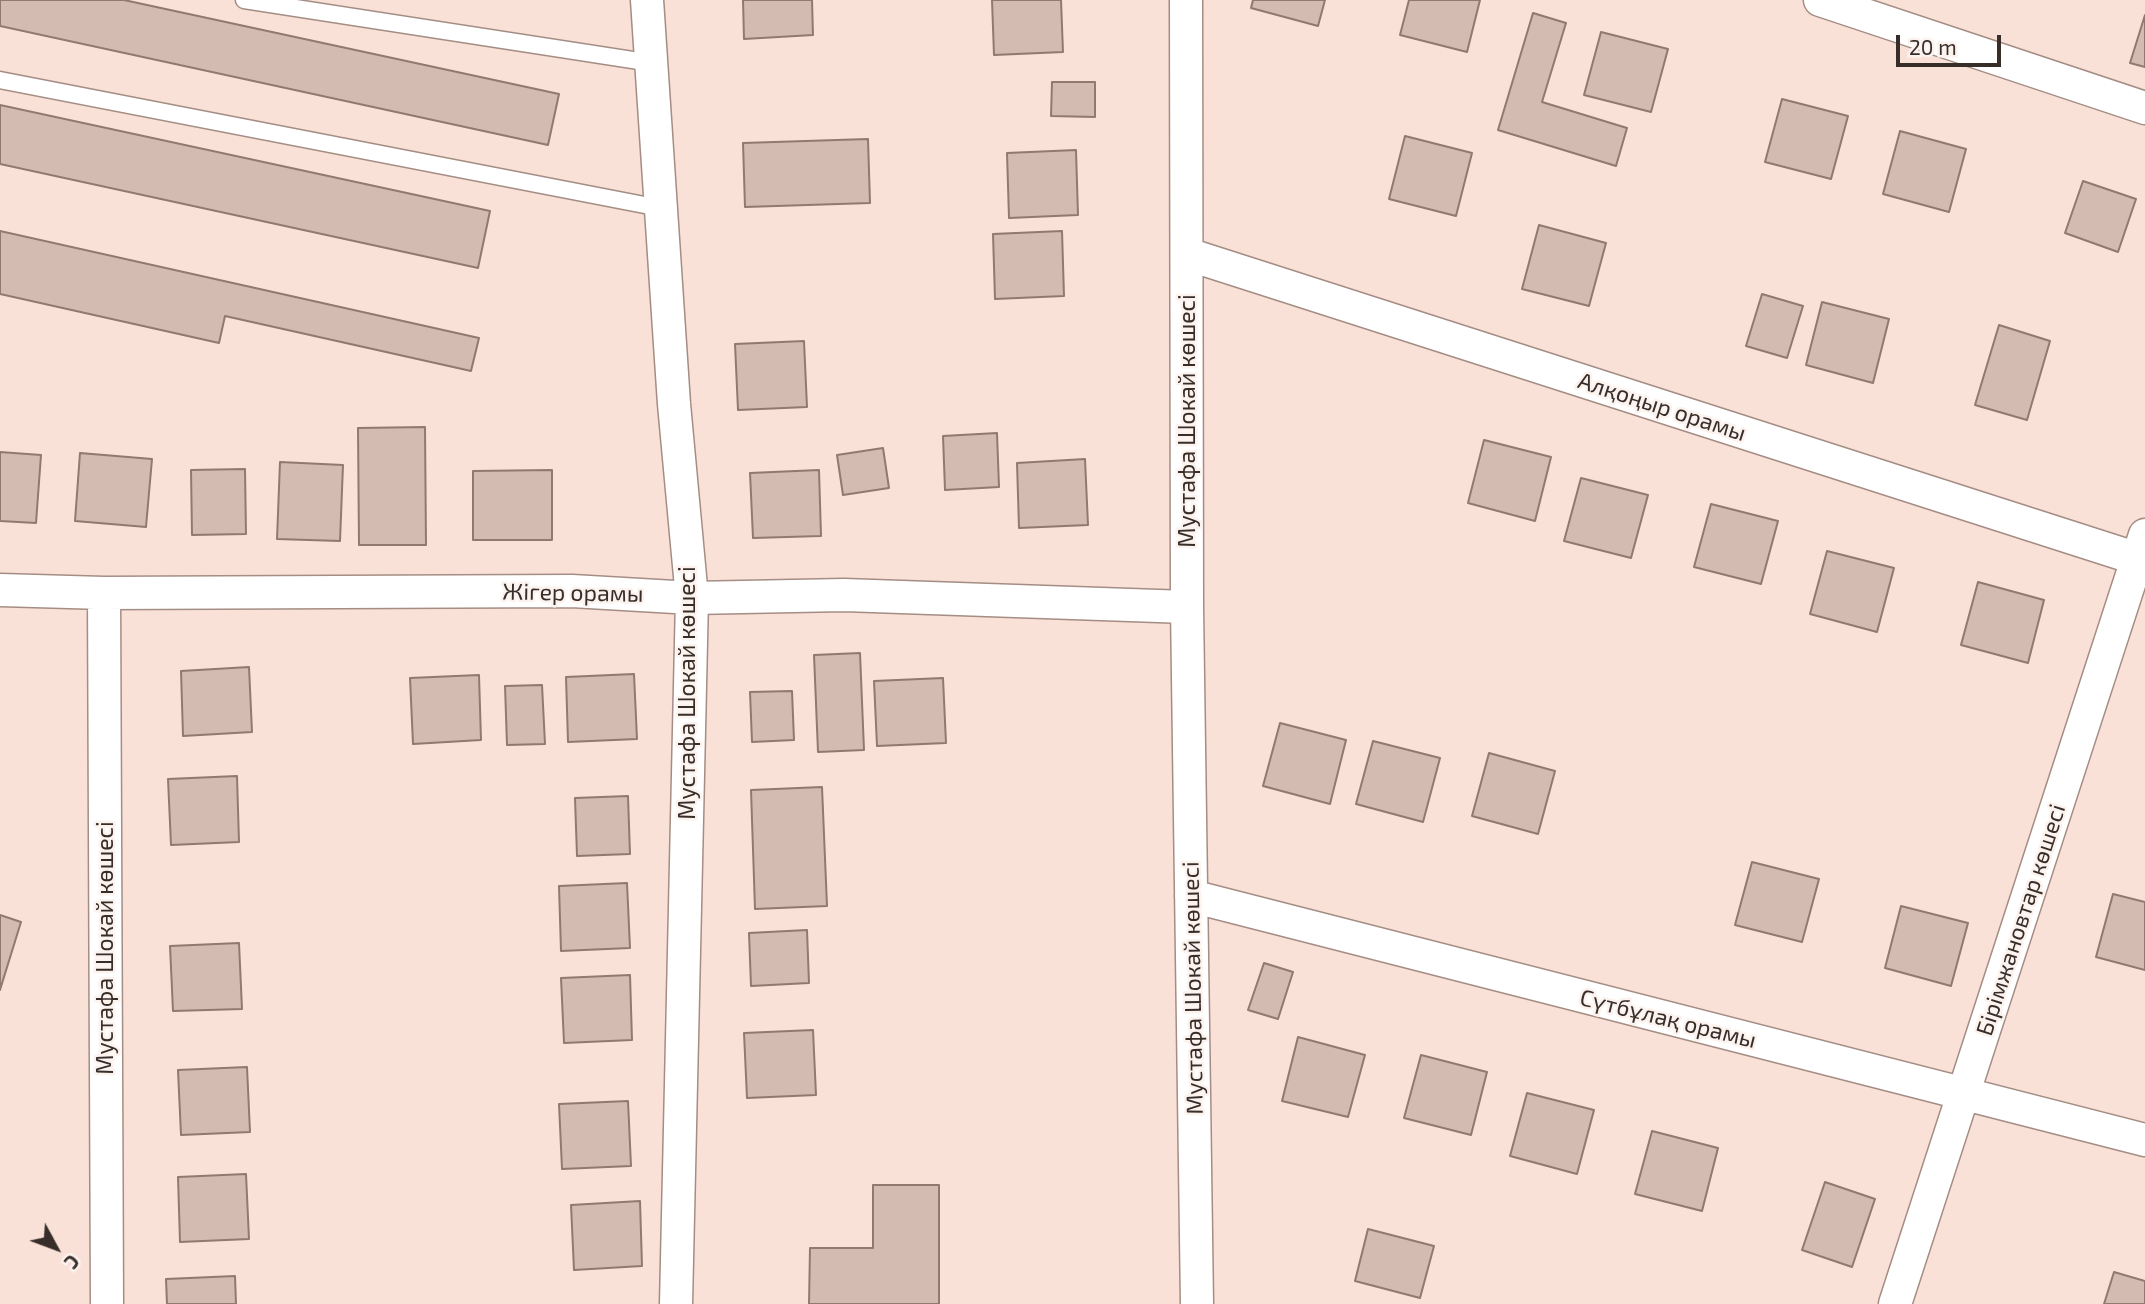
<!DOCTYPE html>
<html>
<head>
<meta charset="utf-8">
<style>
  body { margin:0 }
  #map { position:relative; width:2145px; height:1304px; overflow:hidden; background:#fae1d7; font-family:"Exo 2",sans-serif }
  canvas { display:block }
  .north { position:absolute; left:21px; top:1213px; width:70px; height:70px; -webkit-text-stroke:5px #fcf2ee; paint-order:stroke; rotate:131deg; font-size:19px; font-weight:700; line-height:28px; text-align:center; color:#372e2a }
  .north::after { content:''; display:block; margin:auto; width:24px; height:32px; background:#372e2a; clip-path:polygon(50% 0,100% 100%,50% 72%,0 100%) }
  .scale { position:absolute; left:1896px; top:35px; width:105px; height:32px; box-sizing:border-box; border:4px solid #372e2a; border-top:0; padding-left:9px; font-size:21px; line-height:24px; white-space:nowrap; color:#372e2a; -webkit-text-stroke:5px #fcf2ee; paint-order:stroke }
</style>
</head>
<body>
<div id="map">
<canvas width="2145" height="1304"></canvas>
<div class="north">С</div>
<div class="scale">20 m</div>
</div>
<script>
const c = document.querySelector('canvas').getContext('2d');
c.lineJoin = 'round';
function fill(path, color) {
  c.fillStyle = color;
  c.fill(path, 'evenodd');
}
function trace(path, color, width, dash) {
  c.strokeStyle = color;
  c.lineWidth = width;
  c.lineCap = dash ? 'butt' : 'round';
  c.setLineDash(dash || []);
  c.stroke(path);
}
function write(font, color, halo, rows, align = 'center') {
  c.font = font + ' "Exo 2",sans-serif';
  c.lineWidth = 5;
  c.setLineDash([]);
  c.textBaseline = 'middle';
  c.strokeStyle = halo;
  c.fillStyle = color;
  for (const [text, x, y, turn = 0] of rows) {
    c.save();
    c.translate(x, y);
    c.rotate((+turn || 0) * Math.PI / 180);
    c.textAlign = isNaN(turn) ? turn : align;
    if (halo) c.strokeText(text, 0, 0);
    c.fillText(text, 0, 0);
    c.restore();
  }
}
const building = new Path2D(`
  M0,0h124l435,94 -11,51 -548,-119z
  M743,0h69l1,35 -69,4z
  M992,0h69l2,52 -69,3z
  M1253,0h72l-7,26 -67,-18z
  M1409,0h71l-13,52 -67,-17z
  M1533,13l33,10 -24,79 85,26 -11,38 -118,-36z
  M2145,15v52l-15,-4z
  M1601,32l67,17 -17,63 -67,-17z
  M1052,82h43v35l-44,-1z
  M1782,99l66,17 -17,63 -66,-17z
  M0,105l490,106 -12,57 -478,-104z
  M1900,131l66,18 -17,63 -66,-18z
  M1405,136l67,17 -16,63 -67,-17z
  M868,139l2,64 -125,4 -2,-64z
  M1076,150l2,65 -69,3 -2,-65z
  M2083,181l53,18 -18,53 -53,-19z
  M1539,225l67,18 -17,63 -67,-17z
  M0,231l479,107 -8,33 -246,-55 -6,27 -219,-49z
  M1062,231l2,65 -69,3 -2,-65z
  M1762,294l41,12 -16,52 -41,-12z
  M1822,302l67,17 -16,64 -67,-18z
  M1999,325l51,16 -23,79 -52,-15z
  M804,341l3,66 -69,3 -3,-66z
  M425,427l1,118h-67l-1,-117z
  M997,433l2,54 -54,3 -2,-54z
  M1484,440l67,17 -16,64 -67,-18z
  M883,448l6,40 -46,7 -6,-40z
  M0,452l41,3 -5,68 -36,-2z
  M80,453l72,6 -6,68 -71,-6z
  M1085,459l3,66 -69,3 -2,-65z
  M280,462l63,3 -3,76 -63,-2z
  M245,469l1,65 -54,1 -1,-65z
  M552,470v70h-79v-69z
  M819,470l2,66 -68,2 -3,-65z
  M1581,478l67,17 -17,63 -67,-17z
  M1711,504l67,17 -17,63 -67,-17z
  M1827,551l67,17 -17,64 -67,-18z
  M1978,582l66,18 -16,63 -67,-18z
  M860,653l4,97 -46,2 -4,-97z
  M249,667l3,65 -69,4 -2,-65z
  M634,674l3,65 -69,3 -2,-65z
  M479,675l2,65 -68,4 -3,-66z
  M943,678l3,65 -69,3 -3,-65z
  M542,685l3,59 -38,1 -2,-59z
  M792,691l2,49 -42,2 -2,-50z
  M1280,723l66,17 -16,64 -67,-18z
  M1373,741l67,17 -17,64 -67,-18z
  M1489,753l66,18 -17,63 -66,-18z
  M237,776l2,66 -68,3 -3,-66z
  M822,787l5,119 -72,3 -4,-119z
  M628,796l2,58 -53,2 -2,-58z
  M1752,862l67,17 -17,63 -67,-17z
  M627,883l3,65 -69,3 -2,-65z
  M2113,894l32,8v68l-49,-13z
  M1901,906l67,17 -17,63 -66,-18z
  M0,915l21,7 -21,68z
  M807,930l2,53 -58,3 -2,-53z
  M239,943l3,66 -69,2 -3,-65z
  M1264,963l29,9 -15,47 -30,-9z
  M630,975l2,65 -68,3 -3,-65z
  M813,1030l3,65 -69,3 -3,-65z
  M1298,1037l67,18 -17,62 -66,-16z
  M1421,1055l66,17 -16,63 -67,-17z
  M247,1067l3,65 -69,3 -3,-65z
  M1527,1093l67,17 -17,64 -67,-18z
  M628,1101l3,65 -69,3 -3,-65z
  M1652,1131l66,17 -16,63 -67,-17z
  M246,1174l3,65 -69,3 -2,-65z
  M1825,1182l50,17 -23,68 -50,-17z
  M873,1185h66v119h-130l1,-56h63z
  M640,1201l2,65 -68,4 -3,-65z
  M1368,1229l66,17 -14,52 -65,-17z
  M2114,1272l31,9v23h-41z
  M235,1276l1,28h-69l-1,-25z`);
fill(building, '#d3bbb1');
trace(building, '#907970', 2);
const lane = new Path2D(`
  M244,0l408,63
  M0,80l660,128`);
const street = new Path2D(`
  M647,0l27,404 18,194 -16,706
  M1186,0l1,607 10,697
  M1820,0l325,108
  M1187,254l951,305
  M0,590l104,3 468,-2 120,7 152,-3 343,12
  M104,593l3,711
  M1191,896l954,244
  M1895,1304l250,-769`);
trace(lane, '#a48d84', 19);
trace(street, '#a48d84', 35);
trace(lane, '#fff', 16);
trace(street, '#fff', 32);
write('23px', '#372e2a', '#fcf2ee', [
  ["Алқоңыр орамы",1662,407,18],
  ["Мустафа Шокай көшесі",1187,421,-90],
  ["Жігер орамы",573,593,1],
  ["Мустафа Шокай көшесі",687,693,-90],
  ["Бірімжановтар көшесі",2021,920,-72],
  ["Мустафа Шокай көшесі",105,948,-90],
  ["Мустафа Шокай көшесі",1193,988,-91],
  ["Cүтбұлақ орамы",1668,1019,14]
]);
</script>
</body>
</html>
